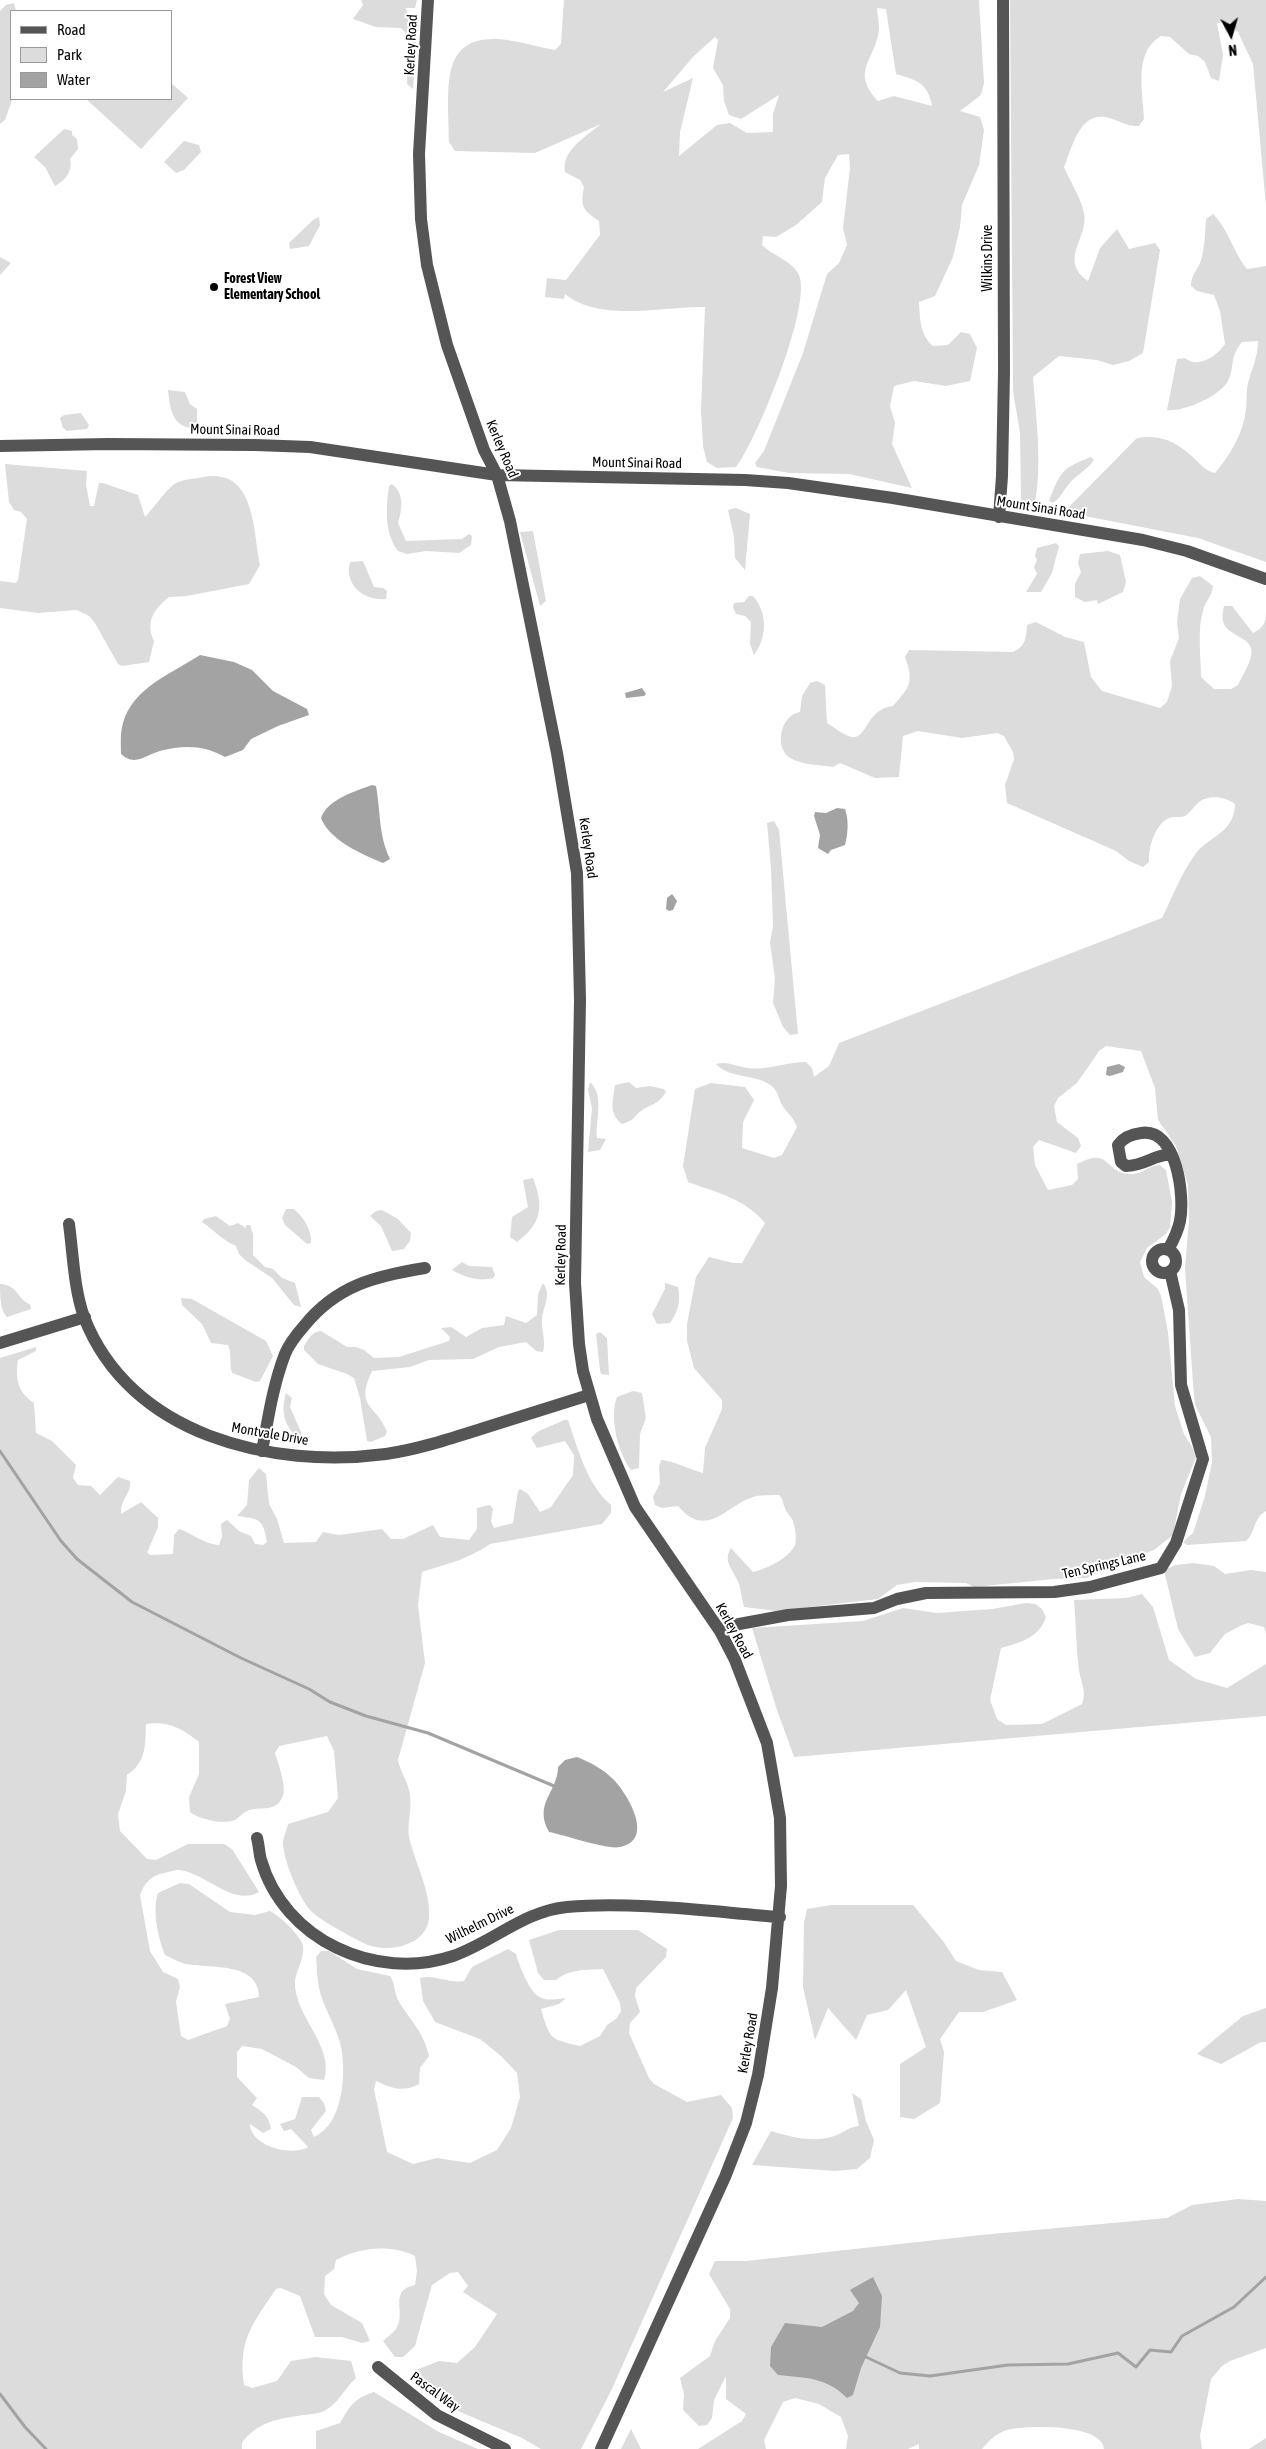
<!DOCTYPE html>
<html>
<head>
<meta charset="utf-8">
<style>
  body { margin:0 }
  #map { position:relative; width:1266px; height:2449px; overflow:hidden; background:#fff; font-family:"Asap Condensed",sans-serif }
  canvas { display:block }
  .legend { position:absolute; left:10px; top:10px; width:162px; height:90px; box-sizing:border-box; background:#fff; border:1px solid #999; margin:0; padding:6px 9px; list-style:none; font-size:15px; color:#000 }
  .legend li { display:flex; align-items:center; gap:10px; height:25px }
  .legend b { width:25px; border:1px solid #999 }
  .north { position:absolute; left:1206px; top:10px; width:50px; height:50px; -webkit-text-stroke:4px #fff; paint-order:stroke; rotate:174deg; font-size:14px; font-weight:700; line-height:20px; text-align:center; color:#000 }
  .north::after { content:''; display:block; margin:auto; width:18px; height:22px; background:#000; clip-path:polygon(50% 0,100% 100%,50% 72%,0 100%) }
</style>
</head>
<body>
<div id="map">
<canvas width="1266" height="2449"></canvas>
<ul class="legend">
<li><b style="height:6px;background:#555"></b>Road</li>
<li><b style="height:14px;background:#dcdcdc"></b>Park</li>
<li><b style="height:14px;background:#a3a3a3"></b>Water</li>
</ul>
<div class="north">N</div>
</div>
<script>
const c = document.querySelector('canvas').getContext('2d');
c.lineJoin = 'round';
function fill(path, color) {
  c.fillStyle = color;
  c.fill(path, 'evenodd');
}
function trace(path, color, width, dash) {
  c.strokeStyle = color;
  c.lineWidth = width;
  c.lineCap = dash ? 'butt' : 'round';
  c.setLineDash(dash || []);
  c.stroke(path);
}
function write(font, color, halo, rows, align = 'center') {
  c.font = font + ' "Asap Condensed",sans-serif';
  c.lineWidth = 4;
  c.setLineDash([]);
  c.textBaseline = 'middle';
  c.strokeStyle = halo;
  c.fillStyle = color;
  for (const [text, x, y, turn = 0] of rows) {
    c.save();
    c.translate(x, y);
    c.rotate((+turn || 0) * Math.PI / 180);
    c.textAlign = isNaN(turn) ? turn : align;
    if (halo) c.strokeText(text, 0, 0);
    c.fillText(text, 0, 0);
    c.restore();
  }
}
fill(new Path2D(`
  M361,0h56l-2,8h-9c1,9 7,13 9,22 3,19 -1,40 -2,59l-6,-5 1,-49 -7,-7 -25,-1 -23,-8 10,-14z
  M564,0h415l5,83 -3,12 -21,16 20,6 4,13 -5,35 -17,40 -2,22 -7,30 -18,39 -16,6c1,17 1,33 14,44l15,-1 13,-13 9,2 7,14 -7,33 -24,5 -32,-5 -20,5 -4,20 5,17 -3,21 20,44 -63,-14 -60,-1 -32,-6 -2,-4 9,-12 39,-98 24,-79 12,-11 8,-18 -4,-17 7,-60 -1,-14 -11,1 -13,23 -3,24 -26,23 -20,12 -13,-1 -1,9c10,10 28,15 36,28 17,26 -42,169 -62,194l-19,1 -10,-6 -4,-16 -2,-36 4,-103c-41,-1 -105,16 -140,-13l-1,5 -19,-2 2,-19 19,2 34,-45 -1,-14c-16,-11 -19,-14 -15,-34l-4,-7 -15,-8c-4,-22 22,-36 36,-48l-66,29 -80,-2 -6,-9c0,-53 -13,-115 64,-101 14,2 28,7 42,9l6,-6zM877,8l9,1 10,65c21,6 32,9 36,32l-38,-10 -16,5c-29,-31 -1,-42 1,-73 0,-7 -2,-14 -2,-20zM715,37l3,3 -5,28 10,17 1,16 5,14 12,4 38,-24 -6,19v18l-26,1 -17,-10 -13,2 -38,31 1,-24 13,-54 -30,14 30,-35z
  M1010,0h256v206l-13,-142 -15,-32 -12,-10 -9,1 6,32 -4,26 -8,-3 -6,-16 -7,-6 -9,-2 -19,-17 -9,-1c-28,16 -18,56 -17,83l-5,7c-13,1 -22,-7 -34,-9 -26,-4 -33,31 -41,50 6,14 17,31 20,46 5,25 -26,47 4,68l12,-33 17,-19 12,20 26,-6 5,7 -17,103 -14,8 -16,4 -16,-5 -38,-4 -26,21c3,43 10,88 1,131l-7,-2 -6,-6 -1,-67 -7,-42z
  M14,3l2,8h-5l1,89 -7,20 -5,4v-113l6,-6z
  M171,83l17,15 -47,51 -55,-50h85z
  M64,129l8,2v4l5,4 1,10 -8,10c3,12 -4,21 -15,27l-10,-19 -11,-10z
  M184,141l15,4 2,7 -17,18 -8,3 -12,-11z
  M1213,214c16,16 20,38 34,55l19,-3v296l-68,-24 -134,-26 73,-74c25,-4 40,4 59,22 6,6 10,11 19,13 15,-18 28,-39 31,-63 1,-9 0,-19 2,-27 4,-15 10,-26 10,-42l-16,1c-13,15 -7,25 -14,39 -8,15 -44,31 -61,29l10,-51 8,-1c13,11 32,-2 40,-14l-5,-33 -6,-16 -17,-4 -6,-5c0,-12 7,-16 10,-26 4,-14 4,-27 5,-41z
  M319,217l1,8 -11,21 -19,3 -1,-6 24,-23z
  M0,257l11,6 -11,12z
  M168,390l17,2 5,12 7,5v13l-7,6c-19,-4 -20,-21 -22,-38z
  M81,413l8,12 -2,4 -20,2 -4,-3 -3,-10 4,-3z
  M1091,457l3,3c-7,10 -18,15 -26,25 -5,6 -8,14 -15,18l-4,-2c11,-29 13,-33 42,-44z
  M5,464l82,7 -1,14 4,21h4l5,-23h4l35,12 7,22c9,-9 22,-29 31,-34 7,-4 19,-4 27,-6 52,-10 50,52 57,88l-11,19 -62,12 -18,1c-15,12 -24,25 -15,44l-5,21 -27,4 -4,-2 -23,-41 -6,-7 -12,-6 -39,3 -38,-5v-27l16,2 2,-3 9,-61 -6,-7 -7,-2 -5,-8z
  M392,484c13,10 10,26 6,39l8,18 56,-2 7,-5 3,2 -1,9 -12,8 -33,-2 -19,3 -9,-3c-14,-19 -12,-43 -9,-65z
  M736,508l14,6 -5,56 -10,-12 -1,-21 -6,-27z
  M533,531l13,70 -6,5 -20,-74z
  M1056,543l3,3 -7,27 -11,19h-15l11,-18 -3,-7 3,-7 -2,-4 2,-8z
  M1108,551l12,4 6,27 -3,10 -25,12 -1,-4 -12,2 -10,-5v-13l6,-12 -3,-9 2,-9z
  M363,561l11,26 9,1 4,3 -1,8c-22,2 -42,-14 -36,-37z
  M1200,576l13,10c-1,11 -8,15 -10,25 -6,20 -2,45 -2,66l13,12h17l7,-4c4,-9 11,-19 13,-29 5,-20 -24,-18 -28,-35 -1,-4 0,-11 1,-15h8l21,27c10,-5 13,-10 13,-21v899c-13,7 -10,21 -20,30l-59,4 -4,-3 10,-9 12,-37 7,-34 -1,-25 -16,-32 -2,-21 -8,-116 4,-48 -1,-35 -12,-39 -18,-26 -3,-32 -14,-37 -35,-5 -7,5 -22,32 -19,15 -4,8 3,16 21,16 3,8 -5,7 -37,-13 -6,7 2,18 13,25 24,-5 6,-6 -1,-15c35,-18 25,8 53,10 11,1 19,-9 30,-9l6,5 6,32 -2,25 -4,7 -19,14 -7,14 4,15 14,12 3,7 7,36 7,74 9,28 13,21 -16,39 -8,41 -19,15 -30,11 -37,17 -34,1 -79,8 -8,-4 -51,-1 -18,3 -19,14 -102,12 -32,-4c-2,-7 -3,-16 -5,-23 -5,-14 -17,-22 -8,-36l22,24c14,-3 36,-14 42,-27 2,-6 0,-18 -2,-24 -1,-4 -7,-8 -8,-13 -3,-6 -1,-8 -6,-13 -7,0 -16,0 -23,1 -30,8 -48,45 -78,10l-16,2 -7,-3 -2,-8 7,-14 -1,-16 2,-7c14,1 27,9 42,13l2,-25 17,-39v-9l-28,-32 -7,-27v-17l9,-47 13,-20 24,6h9l23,-40c-19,-24 -50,-31 -77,-41l-5,-16 12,-77 16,-6 34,4 9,13 -11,22 -1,26 32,10 8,-3 15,-28c-3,-9 -8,-12 -13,-19 -5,-6 -5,-15 -11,-21 -16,-14 -42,-7 -57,-23 11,-3 19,2 31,4 19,3 39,-6 59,-6l6,6 2,9 15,-11 10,-23 323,-125c10,-20 19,-44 32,-62 14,-21 40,-21 41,-52 -9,-7 -26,-10 -36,-2 -5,4 -9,11 -14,14 -5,2 -11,0 -16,2 -14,6 -21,30 -20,44l-6,5 -14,-6 -13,-10 -109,-48 -2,-18 9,-26 -1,-7 -9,-16 -7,-3 -35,5 -44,-7 -15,5 -4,41 -24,1 -35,-15 -7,4c-12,-2 -32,-2 -43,-9 -16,-10 -10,-43 10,-46l2,-16 8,-13 7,-2 8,4 2,38c7,4 14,10 21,13 20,8 16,-27 45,-30 17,-19 21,-24 12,-49l4,-7 104,2c13,-6 13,-14 14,-27l9,-3 29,15 19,5 7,35 11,14 58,17 7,-6 5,-16 -2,-25 9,-23 -2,-16 3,-23 12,-21z
  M749,596h4c15,17 14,42 1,59l-4,-11 1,-22 -6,-6 -9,-2 -3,-7 1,-4 10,-1z
  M774,821l5,9 19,204 -8,1 -7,-8 -10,-24 2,-25 -5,-35 3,-17 -2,-58 -4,-45z
  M590,1082c15,14 5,37 7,56l9,1 -6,11 -12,2 4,-44 -4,-18z
  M629,1082l7,6 14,-2 14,3 2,3c-10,15 -13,10 -25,19 -9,7 -6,9 -19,13 -14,-11 -9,-23 -7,-39z
  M533,1178c11,29 9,45 -16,64l-7,-5 2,-20 16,-10 -5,-27z
  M286,1209h8c10,9 18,21 17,34l-4,1 -22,-19 -3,-7z
  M382,1210l16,9 13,14 -1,8 -6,8 -12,2 -11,-25 -11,-10 6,-5z
  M216,1216l14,10 8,-3 8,5v-3h4l3,9v21l12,12 8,2 9,9 13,5 6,24 -7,-2 -22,-27 -27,-18 -6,-6 -3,-8c-14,-6 -22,-16 -34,-24l2,-3z
  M462,1262l7,4 23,1 3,8 -2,3c-14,4 -29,-1 -41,-8z
  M543,1283c10,13 -2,26 -1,40 0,10 4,18 1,29l-7,-1 -10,-9 -27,5 -26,12 -44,1 -19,7 -38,4c-18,38 5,33 15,61l-2,4 -14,6 -4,-1 -7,-43 -6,-20 -7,-4 -29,-10 -14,-14v-4c4,-6 8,-15 17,-15l26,16h9l8,3 10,8 25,-1 50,-16 1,-4 -9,-9 10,-1 15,10 16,-9 22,-3 2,-9 20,7 11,-8 1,-21z
  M665,1283l13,4c3,12 0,26 -8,36l-13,1 -5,-10 13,-25z
  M0,1284c19,1 17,16 30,20l1,5 -24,8c-7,-7 -7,-22 -7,-33z
  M181,1298l11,1 74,42 7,15 -13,25 -4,1 -24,-9c-3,-10 0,-19 -4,-28l-17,-2 -9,-19 -20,-19z
  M600,1332l7,6 2,37 -8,-1 -1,-4 -4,-36z
  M36,1347v4l-18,9c-3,20 0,32 16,43l2,30 16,8 24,24 -3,13 5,7 13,1 9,9 18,-18 12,4c1,14 -9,16 -9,33l20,-12 17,16v9l-11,26 4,2 22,-1 1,-19 5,-6c15,5 24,15 40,16l3,-8 -1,-13 6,-4 12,11 12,5 4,8 8,1 4,-3c-4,-24 -8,-23 -30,-26l10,-11 2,-25 10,-12 7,6 3,30 8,15 7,24 32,-1 7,-10 16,3 43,-6 9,10h12l30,-14 7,12 29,3 8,-11v-21l13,-3 3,4 -2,12 3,7 19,-5 5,-32 2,-2 8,5 12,18 11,-5 22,-32 1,-20 -9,-14 -28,7 -6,-10 6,-6 27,-12h4c10,29 19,65 43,85v8l-9,11 -112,20c-21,15 -43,20 -68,28l-4,33 7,58 -27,97c2,12 11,23 12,35 2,14 -3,29 -1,42 6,27 22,53 20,81 -2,27 -39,35 -61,27 -10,-4 -48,-25 -56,-33 -12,-11 -29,-53 -29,-69 0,-6 4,-13 5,-19l40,-12 10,-14 -4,-47 -7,-15 -48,10 -4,7c3,11 13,35 7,45 -9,16 -22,7 -35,13 -5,2 -8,7 -12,9 -13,5 -36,-1 -45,-8l-1,-15 10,-23v-32c-18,-14 -30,-21 -53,-18 -1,20 1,38 -19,51l-1,16 -8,23 2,17 27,28 9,1 32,-16h36l8,5 27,43c-26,15 -53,-19 -80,-22 -5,0 -10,2 -15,3 -12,2 -20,10 -24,22l10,56 13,21 15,7 2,8 -4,15 5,34 7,4 39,-14 3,-7 -5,-15 34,-7c0,-36 -50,-28 -72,-33 -8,-1 -15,-6 -22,-9 -7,-18 -13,-44 -7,-62l22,-10 9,1 41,28 25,3 15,-4c11,6 24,19 31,30 7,12 -5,28 -6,41 -1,34 40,64 29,98l-15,-2 -13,-11 -34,-18 -20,-3 -5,6v25l20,21 -5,7c11,7 17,11 19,24l-8,4 -13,-9c0,22 42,33 58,23l-17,-18 -7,2 -4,-7 15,-5 7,-22h17l5,6 2,8 -15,19 3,7c30,-13 33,-67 26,-94 -5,-19 -17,-36 -21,-55 -2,-10 -2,-21 -3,-31l5,-6h8l28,18 33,7c6,9 4,18 9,26 12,19 25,31 30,54l-9,12 -1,16c-16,9 -28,4 -43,-3l-2,8 13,63 26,12 24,-6 33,5 27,-13 14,-22 9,-31 -3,-24 -16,-17 -21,-17 -45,-17 -12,-21 -3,-23c15,-4 28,6 44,3l8,-14 36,-18 8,5c3,11 14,41 26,44 6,3 16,1 24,0l-7,6 -18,5c9,30 8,30 39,37l20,-10 7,-11 10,-7 4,-7 -1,-8 -17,-34c-16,1 -34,0 -47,11h-12l-6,-7 -9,-33 30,-10h79l29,19 -1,8 -30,31 -1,8 5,16 -10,11 -1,10 20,45 5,6 33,18 34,-7 11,13 1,10 -122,273 -30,58h-40l-19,-11 -74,-31 -29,-22 -3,-15 23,-9 18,2 18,-16 22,-33 -34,-22 5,-6 -10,-14 -8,1 -18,12 -17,61 -12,11h-8l-12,-16c4,-4 12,-9 14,-14 9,-16 -9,-36 18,-42l2,-14 -2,-15c-23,-12 -56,-9 -79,4l-2,9 -9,7 -1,18 7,11 31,18 8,18 -8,2 -20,-6h-27l-15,-41 -19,-8 -5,1c-24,36 -38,50 -32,96l8,3 25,-7 14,-20 25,-4 35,4 5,17c-12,11 -18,26 -32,33 -6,3 -14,3 -20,4 -23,3 -48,7 -62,28v6h-242v-1091z
  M633,1391l9,2 4,25 -6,16 -1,34 -8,2c-13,-17 -22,-53 -14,-73z
  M286,1393l6,5 -2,9 14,32 -4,2c-15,-15 -20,-27 -14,-48z
  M1193,1563l21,3 11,8 26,-4 15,2v62l-2,-7 -16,-4 -8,3 -15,8 -15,19 -15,4 -17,-28 -14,-59 12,-5z
  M1142,1594l11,13 16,53 27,19 31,9 39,-24v52l-472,41 -18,-50 -24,-79 111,-7 40,-13 34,5 55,-4 34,-6 9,1 7,5 4,8c-6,20 -26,26 -45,31l-11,52 7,19 9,6 36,-1 40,-20c5,-13 -1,-20 -3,-34 -3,-23 -3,-47 -5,-70l52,-2z
  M831,1905h82l30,36 13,20 23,9 23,2 15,28 -34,12h-24l-19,27 4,13 -4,51 -26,16 -14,-2v-53l26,-17 -20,-57 -18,20 -21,5 -11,25 -28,-32 -13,32 -12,-53 1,-65 3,-13z
  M1266,2008v34h-5l-40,22 -24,-10 46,-38z
  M852,2093l9,6 5,22 8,19 -4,18 -13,11 -22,2 -83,-6 19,-34c19,6 43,12 63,5 10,-3 14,-9 25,-10z
  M1238,2199l28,2v147l-36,13 -8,5 -11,13 -11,57 2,13h-98c-1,-26 -80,-24 -97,-19 -12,4 -17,10 -25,19h-63v-5l-11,5h-62l2,-13 -7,-19 -22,-13 -24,-6 -12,4 -19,38 2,9h-68l44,-28 4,-7 -20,-15v-23l-12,24 -2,18 -5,7 -8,1 -16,-16 1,-16 -4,-16 30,-22 5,-15 15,-23v-9l-21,-35 6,-13h31l235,-26 186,-17 25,-13z
  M374,2392l65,40 39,17h-162v-18l24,-8c11,-18 13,-24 34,-31z
  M631,2429l10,20h-20z
  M1266,2438v11h-17z`), '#dcdcdc');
fill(new Path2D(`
  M200,655l34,7 18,8 21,21 34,18 2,6 -31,11 -27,13 -8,11 -18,7c-20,-11 -39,-12 -61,-7 -17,3 -28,18 -43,4 0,-10 -1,-21 2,-31 10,-36 50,-50 77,-68z
  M642,688l4,6 -2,2 -18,2 -1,-5z
  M372,785l4,1c5,27 2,47 14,73l-7,4c-21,-9 -53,-22 -62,-45 6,-18 34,-27 51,-33z
  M837,808l8,1c4,11 3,25 0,36l-14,5 -3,4 -10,-6 2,-13 -6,-19 1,-4 11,1z
  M672,894l5,7 -4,9 -4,1 -3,-2 1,-11z
  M1119,1064l6,3 -2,5 -13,4 -4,-1 1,-8z
  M577,1757c13,5 26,12 36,22 14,14 43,61 7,68 -13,3 -55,-12 -71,-15 -16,-29 9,-40 9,-65l7,-7z
  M873,2277l9,19 -2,31 -19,41 -8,27 -6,3c-21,-21 -41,-20 -69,-23l-8,-9 1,-19 14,-24 37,4 31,-16 6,-8 -9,-13z`), '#a3a3a3');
trace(new Path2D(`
  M0,1451l61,90 16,18 55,43 109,56 68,31 21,13 36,14 62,17 126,53
  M866,2357l34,16 30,3 78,-11 60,-1 50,-11 18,14 14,-17 21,2 11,-16 52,-29 32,-30
  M0,2394l25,33 21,22`), '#a3a3a3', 3);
trace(new Path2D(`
  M428,0l-9,154 2,65 6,46 20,80 37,105 13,25 13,46 47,232 20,120 3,127 -5,283 4,61 4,27 14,48 38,88 85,124 15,29 32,83 13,75 1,68 -9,102 -14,87 -12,48 -21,54 -124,272
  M0,446l108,-2 147,1 55,2 187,28 248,5 43,3 105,15 250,42 44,11 79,28
  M999,517l3,-41 2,-104 -1,-372
  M69,1224c4,30 5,65 15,93 46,119 188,152 302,137 34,-5 66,-16 98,-26 35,-11 70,-22 105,-33
  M1152 1261a12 12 0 1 1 24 0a12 12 0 1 1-24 0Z
  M1168,1250c5,-9 10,-19 12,-29 5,-24 -3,-94 -39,-88 -9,1 -17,4 -23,12l3,17 5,4c19,0 30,-13 46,-11
  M0,1343l85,-26
  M262,1451c6,-32 11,-66 23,-97 4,-10 12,-20 19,-28 33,-41 72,-50 121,-58
  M720,1631l19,-7 49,-9 86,-7 23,-9 29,-6 128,-1 36,-5 71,-19 15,-25 27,-84 -22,-74 -2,-75 -9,-39
  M257,1838c2,7 2,15 4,22 23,80 115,122 192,96 40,-14 71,-45 114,-49 66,-6 147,5 213,10
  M378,2367l59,48 68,34`), '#555', 12);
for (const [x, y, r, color] of [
  [214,287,5,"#000"]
]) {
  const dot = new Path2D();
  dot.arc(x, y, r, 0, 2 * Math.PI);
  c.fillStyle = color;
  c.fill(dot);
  trace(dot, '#fff', 2);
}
write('14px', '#000', '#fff', [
  ["Kerley Road",411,45,-87],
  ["Wilkins Drive",988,258,-90],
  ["Mount Sinai Road",235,430,1],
  ["Kerley Road",502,449,67],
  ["Mount Sinai Road",637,463,1],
  ["Mount Sinai Road",1041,508,9],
  ["Kerley Road",588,848,82],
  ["Kerley Road",561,1255,-89],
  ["Montvale Drive",270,1434,10],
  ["Ten Springs Lane",1104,1565,-13],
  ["Kerley Road",734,1631,61],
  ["Wilhelm Drive",480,1924,-26],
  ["Kerley Road",748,2043,-80],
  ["Pascal Way",435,2392,36]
]);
write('bold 14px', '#000', '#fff', [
  ["Forest View",224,279],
  ["Elementary School",224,295]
], 'left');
</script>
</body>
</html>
